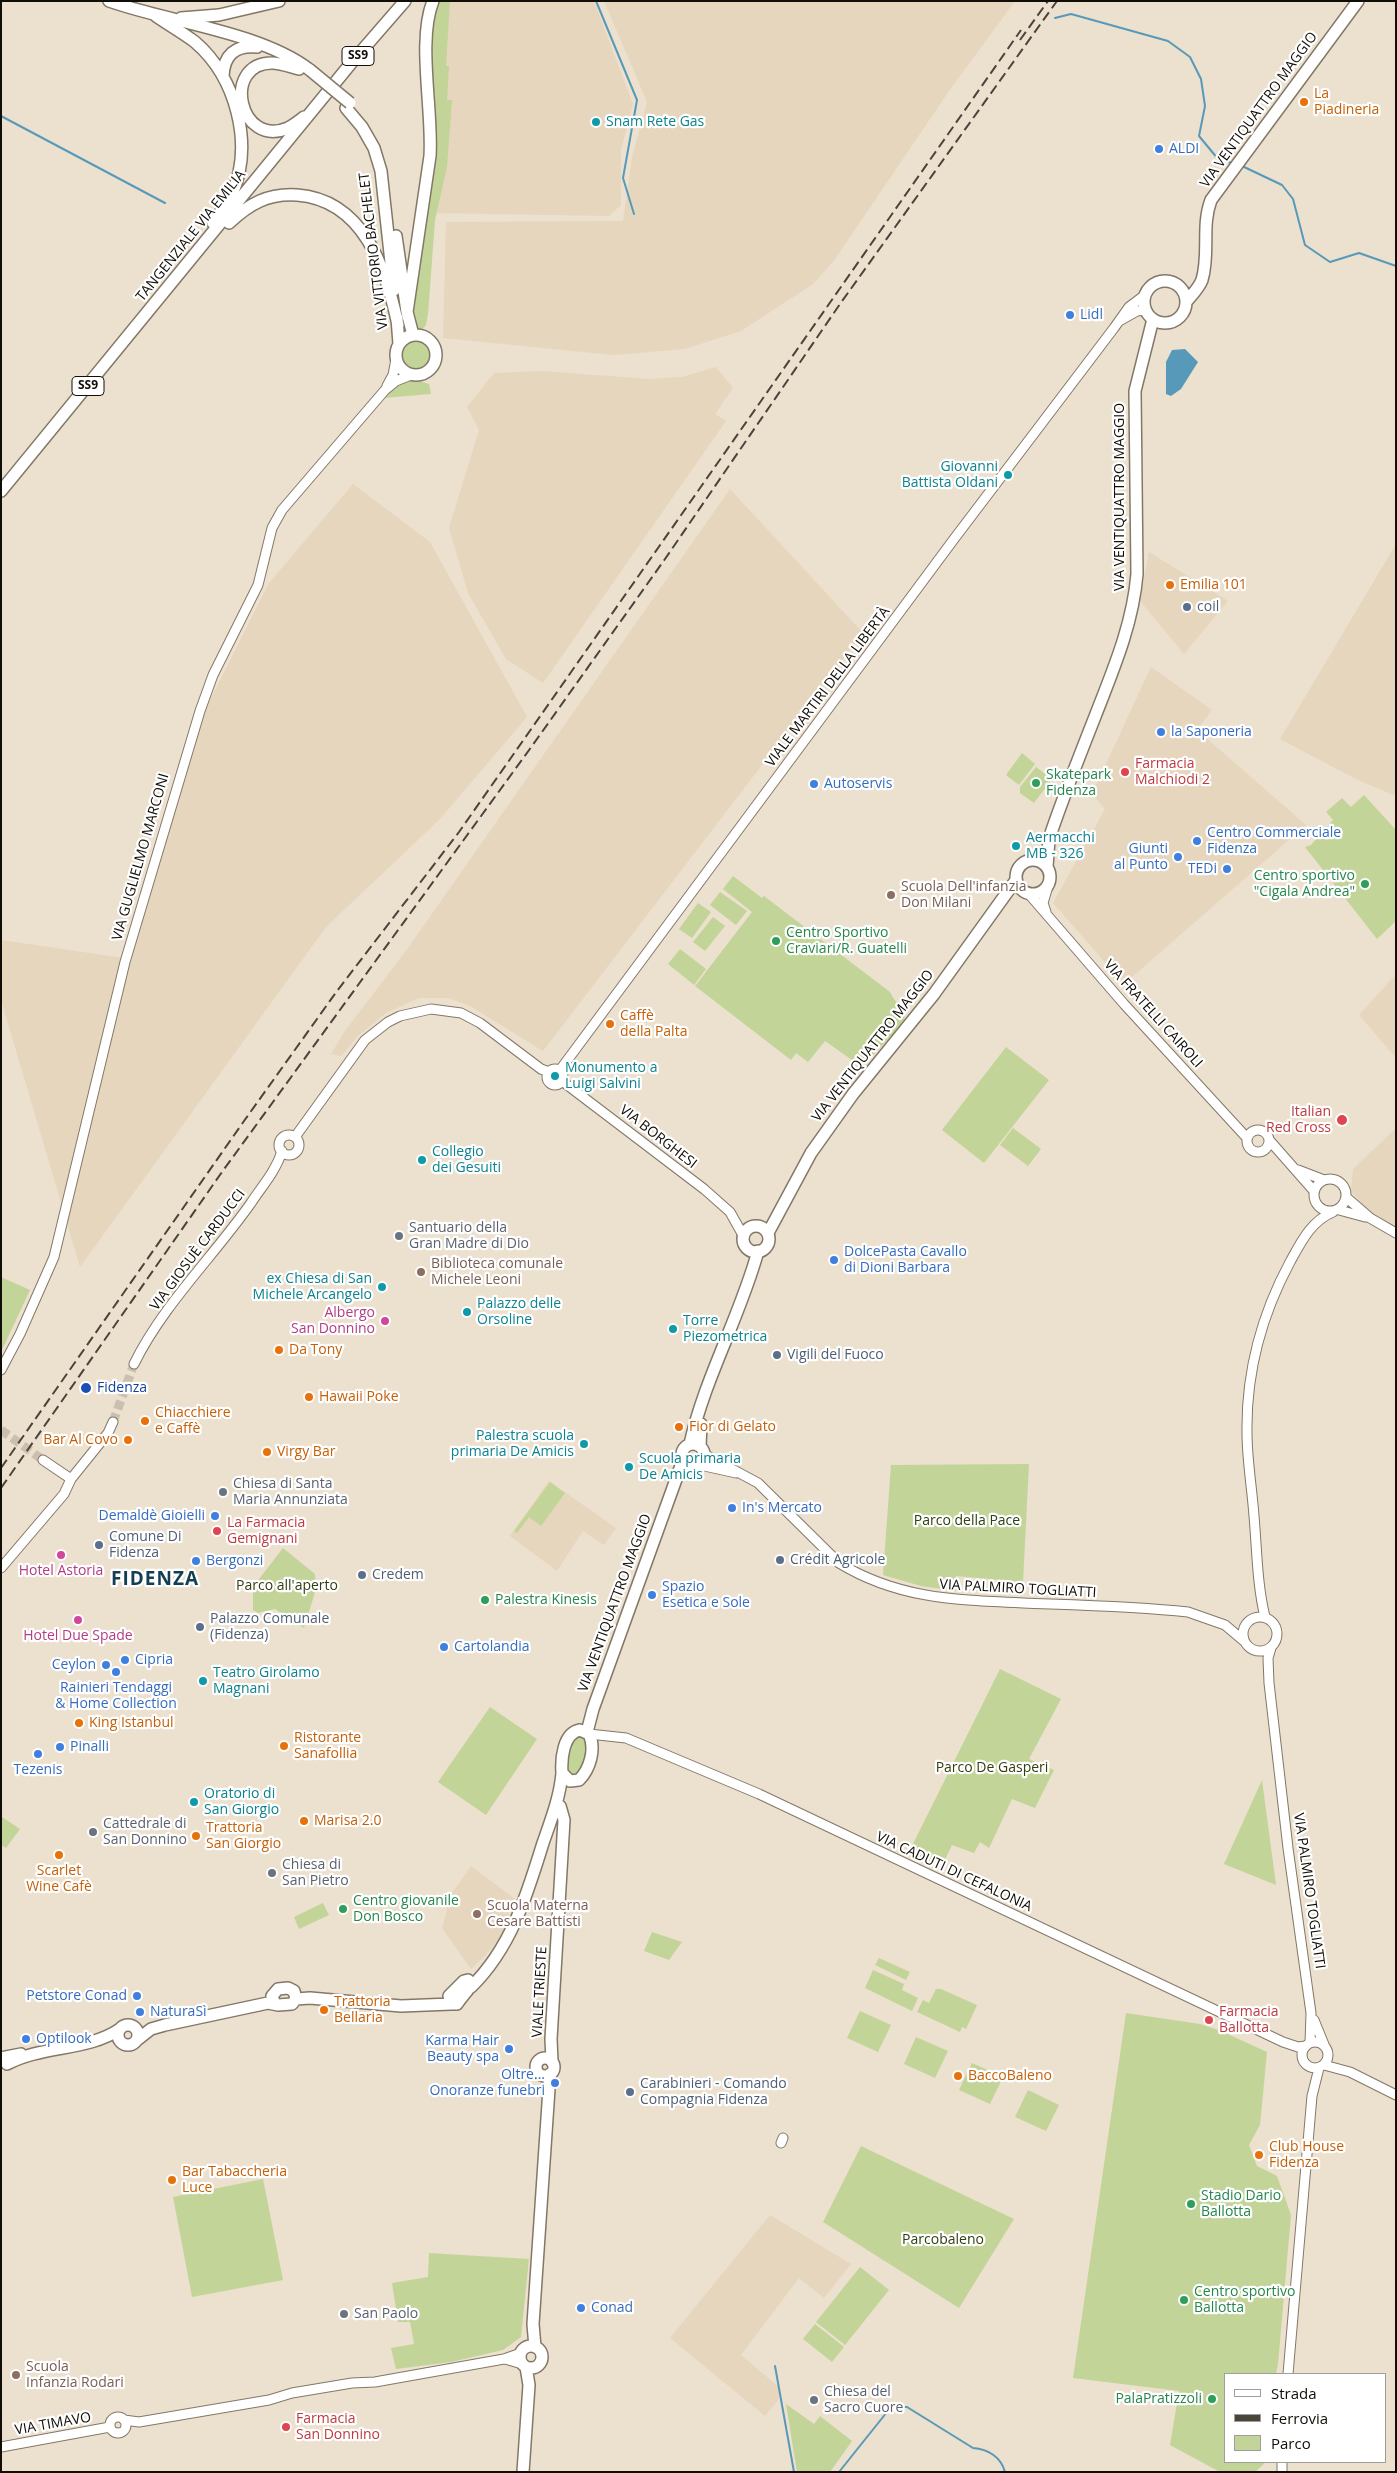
<!DOCTYPE html>
<html>
<head>
<meta charset="utf-8">
<style>
  body { margin:0 }
  #map { position:relative; width:1397px; height:2473px; overflow:hidden; background:#ece0ce; font-family:"Open Sans",sans-serif }
  canvas { display:block }
  .frame { position:absolute; inset:0; border:2px solid #110d07; pointer-events:none }
  .legend { position:absolute; left:1224px; top:2373px; width:162px; height:90px; box-sizing:border-box; background:#fff; border:1px solid #a09e9c; margin:0; padding:6px 9px; list-style:none; font-size:15px; color:#110d07 }
  .legend li { display:flex; align-items:center; gap:10px; height:25px }
  .legend b { width:25px; border:1px solid #a09e9c }
</style>
</head>
<body>
<div id="map">
<canvas width="1397" height="2473"></canvas>
<div class="frame"></div>
<ul class="legend">
<li><b style="height:6px;background:#fff"></b>Strada</li>
<li><b style="height:6px;background:#4a443b"></b>Ferrovia</li>
<li><b style="height:14px;background:#c3d499"></b>Parco</li>
</ul>
</div>
<script>
const c = document.querySelector('canvas').getContext('2d');
c.lineJoin = 'round';
function fill(path, color) {
  c.fillStyle = color;
  c.fill(path, 'evenodd');
}
function trace(path, color, width, dash) {
  c.strokeStyle = color;
  c.lineWidth = width;
  c.lineCap = dash ? 'butt' : 'round';
  c.setLineDash(dash || []);
  c.stroke(path);
}
function write(font, color, halo, rows, align = 'center') {
  c.font = font + ' "Open Sans",sans-serif';
  c.lineWidth = 4.5;
  c.setLineDash([]);
  c.textBaseline = 'middle';
  c.strokeStyle = halo;
  c.fillStyle = color;
  for (const [text, x, y, turn = 0] of rows) {
    c.save();
    c.translate(x, y);
    c.rotate((+turn || 0) * Math.PI / 180);
    c.textAlign = isNaN(turn) ? turn : align;
    if (halo) c.strokeText(text, 0, 0);
    c.fillText(text, 0, 0);
    c.restore();
  }
}
fill(new Path2D(`
  M447,1h147l39,103 -12,46v55l-12,11 -178,-3z
  M604,1h411l-66,90 -116,171 -20,22 -72,47 -56,18 -72,6 -170,-17 3,-116 177,-1 9,-64 15,-55z
  M716,367l17,21 -18,26 11,7 -183,262 -37,-24 -38,-66 -19,-65 30,-98 -12,-23 27,-34 48,-2 108,8 32,-2z
  M353,484l77,58 97,175 -87,102 -114,108 -246,340 -79,-267v-60l123,18 81,-248 64,-127z
  M730,489l133,144 -320,418 -73,-45 -22,-8h-29l-33,15 -28,23 -17,20 -10,-2 14,-23 63,-83z
  M1396,544v252l-40,-17 -76,-40z
  M1149,552l79,49 -44,53 -44,-53z
  M1151,667l61,43 -15,20 109,95 -182,159 -71,-81 52,-94 -13,-15z
  M1396,974v84l-37,-43z
  M1396,1128v100l-25,-14 -20,-23 2,-22z
  M549,1481l67,47 -12,17 -21,-14 -26,40 -47,-35z
  M471,1866l44,33 -15,38 -15,19 -14,13 -29,-41 5,-18 -2,-7z
  M770,2215l81,49 -27,34 -25,-20 -58,77 38,32v12l-14,17 -95,-78z`), '#e6d6bd');
fill(new Path2D(`
  M436,1h14l-4,65h3l-2,34h5l-5,67 -12,53 -7,94 -2,11 -4,5 -5,1 -6,-20 22,-151 -4,-125z
  M401 355a15 15 0 1 1 30 0a15 15 0 1 1-30 0Z
  M410,378l19,6 2,10 -48,4 14,-16z
  M1022,753l13,11 -16,21 -13,-10z
  M1036,767l16,12 -18,24 -14,-10v-6z
  M1364,795l32,35v91l-19,18 -72,-92 6,-2 22,-25 -7,-8 16,-14 9,9z
  M733,876l29,22 2,-2 126,96c4,9 11,14 15,23l-2,8 -41,44 -37,-26 -17,21 -12,-9 -5,7 -96,-74 57,-74 -29,-23z
  M720,892l27,19 -11,14 -26,-20z
  M698,903l13,9 -19,26 -13,-9z
  M713,917l12,9 -20,25 -12,-9z
  M680,949l26,20 -12,16 -26,-21z
  M1006,1047l43,33 -65,83 -42,-33z
  M1013,1128l28,21 -13,17 -28,-21z
  M1,1277l29,13 -29,62z
  M1029,1464l-6,118 -67,-6v15l-35,-5 -38,-11 8,-110z
  M550,1482l15,11 -24,33 -12,-9 -12,16 -3,-2z
  M283,1548l32,26 1,15 -12,39 -29,-19 -17,4 -5,-3v-23z
  M1000,1669l61,30 -32,60 25,11 -19,38 -23,-9 -23,49 -9,-6 -6,11 -22,-8 -12,25 -32,-16z
  M490,1707l47,32 -51,76 -48,-33z
  M578,1735l7,1 5,12 -11,26 -10,3c-8,-21 -4,-25 9,-42z
  M1262,1780l14,105 -52,-21z
  M2,1817l18,12 -14,19 -5,-3z
  M323,1903l6,12 -30,14 -5,-12z
  M652,1932l30,10 -13,18 -25,-9z
  M879,1958l31,14 -4,8 -31,-15z
  M873,1970l31,14 -2,6 16,8 -6,13 -47,-23z
  M936,1989h5l36,16 -11,24 -4,-2 -2,5 -43,-20 6,-12 6,3z
  M860,2011l31,14 -13,27 -31,-14z
  M1126,2013l74,11 21,7 46,21 -7,73 -11,20 8,21 20,10 14,39 -13,149 -2,10h-50v88h40l-11,10h-35l-50,-27 9,-54 -106,-13z
  M916,2037l32,14 -13,27 -31,-14z
  M972,2063l31,14 -13,27 -31,-14z
  M1028,2090l31,15 -13,26 -31,-14z
  M861,2146l153,73 -55,89 -136,-86z
  M263,2179l20,101 -91,17 -19,-100z
  M429,2253l100,6 -8,78 -18,13 -52,12 -55,7 -5,-21 23,-4 -4,-22h-12l-6,-39 36,-6z
  M860,2267l29,23 -44,55 -29,-23z
  M815,2324l29,23 -12,15 -29,-23z
  M786,2404l28,20 6,-8 32,25 -22,31h-33z`), '#c3d499');
fill(new Path2D(`
  M1185,349l13,13 -17,27 -10,7 -5,-2v-32l6,-12z`), '#5799b9');
trace(new Path2D(`
  M596,1l41,99 -14,78 11,36
  M1055,18l16,-4 97,27 22,16 11,22 4,27 -6,30 19,23 14,4
  M1,116l164,87
  M1242,166l40,19 11,14 12,46 25,17 29,-9 37,13
  M775,2366l19,106
  M839,2472l52,-65h16l66,41c15,1 28,9 32,24`), '#5799b9', 2);
trace(new Path2D(`
  M113,1422l21,-58
  M1,1430l42,30`), '#cbc0b0', 9, [9, 4.5]);
const minor = new Path2D(`
  M1121,320l16,-9 8,-1
  M387,386l6,-11 3,-16
  M1028,893l96,111 123,134
  M1046,912l-3,-9 6,-20
  M547 1077a8 8 0 1 1 16 0a8 8 0 1 1-16 0Z
  M560,1070l394,-531 160,-211 15,-21 16,-12
  M562,1081l142,108 26,23 14,25
  M1247 1141a11 11 0 1 1 22 0a11 11 0 1 1-22 0Z
  M279 1145a10 10 0 1 1 20 0a10 10 0 1 1-20 0Z
  M295,1137l70,-97 23,-18 12,-6 31,-7 30,4 19,10 61,46 8,3
  M1270,1141l44,50
  M1298,1170l26,10
  M1314 1195a16 16 0 1 1 32 0a16 16 0 1 1-32 0Z
  M1347,1198l23,20 26,15
  M1339,1210l26,7
  M134,1364c29,-59 79,-107 117,-161 11,-17 25,-32 31,-52
  M1,1370l19,-36 34,-77 71,-295 75,-251 13,-36 45,-90 14,-57 10,-18 103,-120 11,-9 15,-6
  M704,1454l54,29 81,80c59,36 117,37 184,40 55,2 110,3 165,9l37,13 19,16
  M43,1460l28,19
  M700,1465l36,8
  M1,1568l63,-74 7,-15 37,-46 5,-11
  M1243 1634a17 17 0 1 1 34 0a17 17 0 1 1-34 0Z
  M1265,1617c-8,-33 -8,-67 -11,-101 -2,-28 -7,-56 -7,-83 -1,-62 14,-117 43,-171 11,-20 21,-41 43,-50
  M1271,1648l-3,10 1,25 19,165 23,165 -1,30
  M589,1734l37,4 133,56 524,248 15,5 8,-1
  M1314,2020l11,27
  M1302 2055a13 13 0 1 1 26 0a13 13 0 1 1-26 0Z
  M1324,2065l26,7 46,23
  M781,2143l2,-5
  M505,2359l17,5
  M1288,2374l24,-278 7,-28
  M110 2425a8 8 0 1 1 16 0a8 8 0 1 1-16 0Z
  M124,2420l15,2 130,-22 23,-7 60,-10 23,-1 129,-23 17,-6
  M1,2447l109,-20
  M1282,2472v-10`);
const major = new Path2D(`
  M109,1c59,21 152,31 201,69
  M156,16c13,9 27,17 39,26 41,35 59,102 37,152 -5,10 -13,20 -19,29
  M181,18l38,-3 60,-14
  M299,69c-8,-2 -18,-6 -27,-6 -51,0 -33,86 16,65 6,-3 11,-7 16,-11
  M223,76c1,-21 12,-31 34,-29
  M346,108l16,19 12,21 7,23 13,119
  M229,223c20,-19 39,-30 68,-28 67,5 89,74 101,130
  M396,236l11,76 6,23
  M1144 302a21 21 0 1 1 42 0a21 21 0 1 1-42 0Z
  M1186,302c5,-6 13,-14 16,-22 8,-26 -1,-54 9,-80l147,-199
  M407,312l23,-156c3,-46 -13,-115 3,-155
  M397,318l2,26
  M396 355a20 20 0 1 1 40 0a20 20 0 1 1-40 0Z
  M1,491l351,-429 53,-61
  M1016 877a17 17 0 1 1 34 0a17 17 0 1 1-34 0Z
  M1047,867l2,-28c14,-42 31,-84 47,-125 18,-46 37,-91 41,-140l-2,-183 18,-72
  M743 1239a13 13 0 1 1 26 0a13 13 0 1 1-26 0Z
  M768,1233l43,-80 42,-59 81,-100 82,-114
  M682 1455a11 11 0 1 1 22 0a11 11 0 1 1-22 0Z
  M690,1444c15,-67 50,-127 68,-193
  M700,1446l1,-22
  M580,1730l9,4c7,15 1,35 -10,46l-9,1 -8,-8c-1,-14 1,-40 18,-43z
  M587,1732l6,-23 90,-249
  M468,1980l4,4c-2,4 -12,15 -15,20h-6l-2,-8 15,-15z
  M471,1987c40,-39 56,-92 72,-144 8,-23 17,-46 19,-70
  M296,1999l14,-1 91,8 50,-2
  M118 2035a10 10 0 1 1 20 0a10 10 0 1 1-20 0Z
  M137,2040l14,-11 14,-4 103,-22 10,2 14,-1 4,-5 -2,-8 -6,-3 -10,1 -6,7 2,6
  M1,2058l20,-4
  M536 2067a9 9 0 1 1 18 0a9 9 0 1 1-18 0Z
  M552,2062l-1,-23 13,-219 -4,-14
  M7,2064c36,-19 81,-13 113,-35
  M520 2357a11 11 0 1 1 22 0a11 11 0 1 1-22 0Z
  M535,2347l-2,-23 17,-250
  M523,2472l6,-87 -3,-18`);
trace(minor, '#837868', 11);
trace(major, '#837868', 14);
trace(minor, '#fff', 9);
trace(major, '#fff', 11);
trace(new Path2D(`
  M1020,40l28,-39
  M1,1468l243,-347 93,-130 122,-159 562,-802
  M1,1488l221,-316 310,-426 133,-187 175,-255 217,-303`), '#4a443b', 2, [10, 5]);
const majorBridge = new Path2D(`
  M310,70l40,33`);
trace(majorBridge, '#837868', 14, []);
trace(majorBridge, '#fff', 11);
for (const [x, y, r, color] of [
  [1304,102,5,"#e8710a"],
  [596,122,5,"#0f9aa8"],
  [1159,149,5,"#3f7fe0"],
  [1070,315,5,"#3f7fe0"],
  [1008,475,5,"#0f9aa8"],
  [1170,585,5,"#e8710a"],
  [1187,607,5,"#5c6f8a"],
  [1161,732,5,"#3f7fe0"],
  [1125,772,5,"#e0444e"],
  [1036,783,5,"#2e9e5b"],
  [814,784,5,"#3f7fe0"],
  [1197,841,5,"#3f7fe0"],
  [1016,846,5,"#0f9aa8"],
  [1178,857,5,"#3f7fe0"],
  [1227,869,5,"#3f7fe0"],
  [1365,884,5,"#2e9e5b"],
  [891,895,5,"#8d6e63"],
  [776,941,5,"#2e9e5b"],
  [610,1024,5,"#e8710a"],
  [555,1076,5,"#0f9aa8"],
  [1342,1120,6,"#e0444e"],
  [422,1160,5,"#0f9aa8"],
  [399,1236,5,"#6b7280"],
  [834,1260,5,"#3f7fe0"],
  [421,1272,5,"#8d6e63"],
  [382,1287,5,"#0f9aa8"],
  [467,1312,5,"#0f9aa8"],
  [385,1321,5,"#d1479c"],
  [673,1329,5,"#0f9aa8"],
  [279,1350,5,"#e8710a"],
  [777,1355,5,"#5c6f8a"],
  [86,1388,6,"#1a4fb4"],
  [309,1397,5,"#e8710a"],
  [145,1421,5,"#e8710a"],
  [679,1427,5,"#e8710a"],
  [128,1440,5,"#e8710a"],
  [584,1444,5,"#0f9aa8"],
  [267,1452,5,"#e8710a"],
  [629,1467,5,"#0f9aa8"],
  [223,1492,5,"#6b7280"],
  [732,1508,5,"#3f7fe0"],
  [215,1516,5,"#3f7fe0"],
  [217,1531,5,"#e0444e"],
  [99,1545,5,"#5c6f8a"],
  [61,1555,5,"#d1479c"],
  [780,1560,5,"#5c6f8a"],
  [196,1561,5,"#3f7fe0"],
  [362,1575,5,"#5c6f8a"],
  [652,1595,5,"#3f7fe0"],
  [485,1600,5,"#2e9e5b"],
  [78,1620,5,"#d1479c"],
  [200,1627,5,"#5c6f8a"],
  [444,1647,5,"#3f7fe0"],
  [125,1660,5,"#3f7fe0"],
  [106,1665,5,"#3f7fe0"],
  [116,1672,5,"#3f7fe0"],
  [203,1681,5,"#0f9aa8"],
  [79,1723,5,"#e8710a"],
  [284,1746,5,"#e8710a"],
  [60,1747,5,"#3f7fe0"],
  [38,1754,5,"#3f7fe0"],
  [194,1802,5,"#0f9aa8"],
  [304,1821,5,"#e8710a"],
  [93,1832,5,"#6b7280"],
  [196,1836,5,"#e8710a"],
  [59,1855,5,"#e8710a"],
  [272,1873,5,"#6b7280"],
  [343,1909,5,"#2e9e5b"],
  [477,1914,5,"#8d6e63"],
  [137,1996,5,"#3f7fe0"],
  [324,2010,5,"#e8710a"],
  [140,2012,5,"#3f7fe0"],
  [1209,2020,5,"#e0444e"],
  [26,2039,5,"#3f7fe0"],
  [509,2049,5,"#3f7fe0"],
  [958,2076,5,"#e8710a"],
  [555,2083,5,"#3f7fe0"],
  [630,2092,5,"#5c6f8a"],
  [1259,2155,5,"#e8710a"],
  [172,2180,5,"#e8710a"],
  [1191,2204,5,"#2e9e5b"],
  [1184,2300,5,"#2e9e5b"],
  [581,2308,5,"#3f7fe0"],
  [344,2314,5,"#6b7280"],
  [16,2375,5,"#8d6e63"],
  [1212,2399,5,"#2e9e5b"],
  [814,2400,5,"#6b7280"],
  [286,2427,5,"#e0444e"]
]) {
  const dot = new Path2D();
  dot.arc(x, y, r, 0, 2 * Math.PI);
  c.fillStyle = color;
  c.fill(dot);
  trace(dot, '#fff', 2);
}
for (const [x, y, w] of [
  [358,56,32],
  [88,386,32]
]) {
  const box = new Path2D();
  box.roundRect(x - w / 2, y - 9.5, w, 19, 4);
  c.fillStyle = '#fff';
  c.fill(box);
  trace(box, '#110d07', 1);
}
write('bold 12px', '#110d07', null, [
  ["SS9",358,56],
  ["SS9",88,386]
]);
write('14px', '#c56008', '#fff', [
  ["La",1314,94],
  ["Piadineria",1314,110],
  ["Emilia 101",1180,585],
  ["Caffè",620,1016],
  ["della Palta",620,1032],
  ["Da Tony",289,1350],
  ["Hawaii Poke",319,1397],
  ["Chiacchiere",155,1413],
  ["e Caffè",155,1429],
  ["Fior di Gelato",689,1427],
  ["Bar Al Covo",118,1440,"right"],
  ["Virgy Bar",277,1452],
  ["King Istanbul",89,1723],
  ["Ristorante",294,1738],
  ["Sanafollia",294,1754],
  ["Marisa 2.0",314,1821],
  ["Trattoria",206,1828],
  ["San Giorgio",206,1844],
  ["Scarlet",59,1871,"center"],
  ["Wine Cafè",59,1887,"center"],
  ["Trattoria",334,2002],
  ["Bellaria",334,2018],
  ["BaccoBaleno",968,2076],
  ["Club House",1269,2147],
  ["Fidenza",1269,2163],
  ["Bar Tabaccheria",182,2172],
  ["Luce",182,2188]
], 'left');
write('14px', '#110d07', '#fff', [
  ["VIA VENTIQUATTRO MAGGIO",1259,110,-54],
  ["TANGENZIALE VIA EMILIA",191,236,-51],
  ["VIA VITTORIO BACHELET",374,251,-97],
  ["VIA VENTIQUATTRO MAGGIO",1120,497,-90],
  ["VIALE MARTIRI DELLA LIBERTÀ",828,687,-53],
  ["VIA GUGLIELMO MARCONI",141,857,-74],
  ["VIA FRATELLI CAIROLI",1153,1014,48],
  ["VIA VENTIQUATTRO MAGGIO",873,1046,-52],
  ["VIA BORGHESI",658,1137,38],
  ["VIA GIOSUÈ CARDUCCI",198,1250,-53],
  ["VIA PALMIRO TOGLIATTI",1018,1589,3],
  ["VIA VENTIQUATTRO MAGGIO",615,1603,-70],
  ["VIA CADUTI DI CEFALONIA",954,1872,25],
  ["VIA PALMIRO TOGLIATTI",1309,1891,82],
  ["VIALE TRIESTE",540,1992,-87],
  ["VIA TIMAVO",53,2424,-10]
]);
write('14px', '#0d838f', '#fff', [
  ["Snam Rete Gas",606,122],
  ["Giovanni",998,467,"right"],
  ["Battista Oldani",998,483,"right"],
  ["Aermacchi",1026,838],
  ["MB - 326",1026,854],
  ["Monumento a",565,1068],
  ["Luigi Salvini",565,1084],
  ["Collegio",432,1152],
  ["dei Gesuiti",432,1168],
  ["ex Chiesa di San",372,1279,"right"],
  ["Michele Arcangelo",372,1295,"right"],
  ["Palazzo delle",477,1304],
  ["Orsoline",477,1320],
  ["Torre",683,1321],
  ["Piezometrica",683,1337],
  ["Palestra scuola",574,1436,"right"],
  ["primaria De Amicis",574,1452,"right"],
  ["Scuola primaria",639,1459],
  ["De Amicis",639,1475],
  ["Teatro Girolamo",213,1673],
  ["Magnani",213,1689],
  ["Oratorio di",204,1794],
  ["San Giorgio",204,1810]
], 'left');
write('14px', '#366cbe', '#fff', [
  ["ALDI",1169,149],
  ["Lidl",1080,315],
  ["la Saponeria",1171,732],
  ["Autoservis",824,784],
  ["Centro Commerciale",1207,833],
  ["Fidenza",1207,849],
  ["Giunti",1168,849,"right"],
  ["al Punto",1168,865,"right"],
  ["TEDi",1217,869,"right"],
  ["DolcePasta Cavallo",844,1252],
  ["di Dioni Barbara",844,1268],
  ["In's Mercato",742,1508],
  ["Demaldè Gioielli",205,1516,"right"],
  ["Bergonzi",206,1561],
  ["Spazio",662,1587],
  ["Esetica e Sole",662,1603],
  ["Cartolandia",454,1647],
  ["Cipria",135,1660],
  ["Ceylon",96,1665,"right"],
  ["Rainieri Tendaggi",116,1688,"center"],
  ["& Home Collection",116,1704,"center"],
  ["Pinalli",70,1747],
  ["Tezenis",38,1770,"center"],
  ["Petstore Conad",127,1996,"right"],
  ["NaturaSì",150,2012],
  ["Optilook",36,2039],
  ["Karma Hair",499,2041,"right"],
  ["Beauty spa",499,2057,"right"],
  ["Oltre...",545,2075,"right"],
  ["Onoranze funebri",545,2091,"right"],
  ["Conad",591,2308]
], 'left');
write('14px', '#4e5e75', '#fff', [
  ["coil",1197,607],
  ["Vigili del Fuoco",787,1355],
  ["Comune Di",109,1537],
  ["Fidenza",109,1553],
  ["Crédit Agricole",790,1560],
  ["Credem",372,1575],
  ["Palazzo Comunale",210,1619],
  ["(Fidenza)",210,1635],
  ["Carabinieri - Comando",640,2084],
  ["Compagnia Fidenza",640,2100]
], 'left');
write('14px', '#be3a42', '#fff', [
  ["Farmacia",1135,764],
  ["Malchiodi 2",1135,780],
  ["Italian",1331,1112,"right"],
  ["Red Cross",1331,1128,"right"],
  ["La Farmacia",227,1523],
  ["Gemignani",227,1539],
  ["Farmacia",1219,2012],
  ["Ballotta",1219,2028],
  ["Farmacia",296,2419],
  ["San Donnino",296,2435]
], 'left');
write('14px', '#27864d', '#fff', [
  ["Skatepark",1046,775],
  ["Fidenza",1046,791],
  ["Centro sportivo",1355,876,"right"],
  ["\"Cigala Andrea\"",1355,892,"right"],
  ["Centro Sportivo",786,933],
  ["Craviari/R. Guatelli",786,949],
  ["Palestra Kinesis",495,1600],
  ["Centro giovanile",353,1901],
  ["Don Bosco",353,1917],
  ["Stadio Dario",1201,2196],
  ["Ballotta",1201,2212],
  ["Centro sportivo",1194,2292],
  ["Ballotta",1194,2308],
  ["PalaPratizzoli",1202,2399,"right"]
], 'left');
write('14px', '#785e54', '#fff', [
  ["Scuola Dell'infanzia",901,887],
  ["Don Milani",901,903],
  ["Biblioteca comunale",431,1264],
  ["Michele Leoni",431,1280],
  ["Scuola Materna",487,1906],
  ["Cesare Battisti",487,1922],
  ["Scuola",26,2367],
  ["Infanzia Rodari",26,2383]
], 'left');
write('14px', '#5b616d', '#fff', [
  ["Santuario della",409,1228],
  ["Gran Madre di Dio",409,1244],
  ["Chiesa di Santa",233,1484],
  ["Maria Annunziata",233,1500],
  ["Cattedrale di",103,1824],
  ["San Donnino",103,1840],
  ["Chiesa di",282,1865],
  ["San Pietro",282,1881],
  ["San Paolo",354,2314],
  ["Chiesa del",824,2392],
  ["Sacro Cuore",824,2408]
], 'left');
write('14px', '#b23c85', '#fff', [
  ["Albergo",375,1313,"right"],
  ["San Donnino",375,1329,"right"],
  ["Hotel Astoria",61,1571],
  ["Hotel Due Spade",78,1636]
]);
write('14px', '#164399', '#fff', [
  ["Fidenza",97,1388]
], 'left');
write('14px', '#333e11', '#fff', [
  ["Parco della Pace",967,1521],
  ["Parco all'aperto",287,1586],
  ["Parco De Gasperi",992,1768],
  ["Parcobaleno",943,2240]
]);
c.letterSpacing = '1px';
write('bold 19px', '#133e54', '#fff', [
  ["FIDENZA",155,1580]
]);
c.letterSpacing = '0px';
</script>
</body>
</html>
